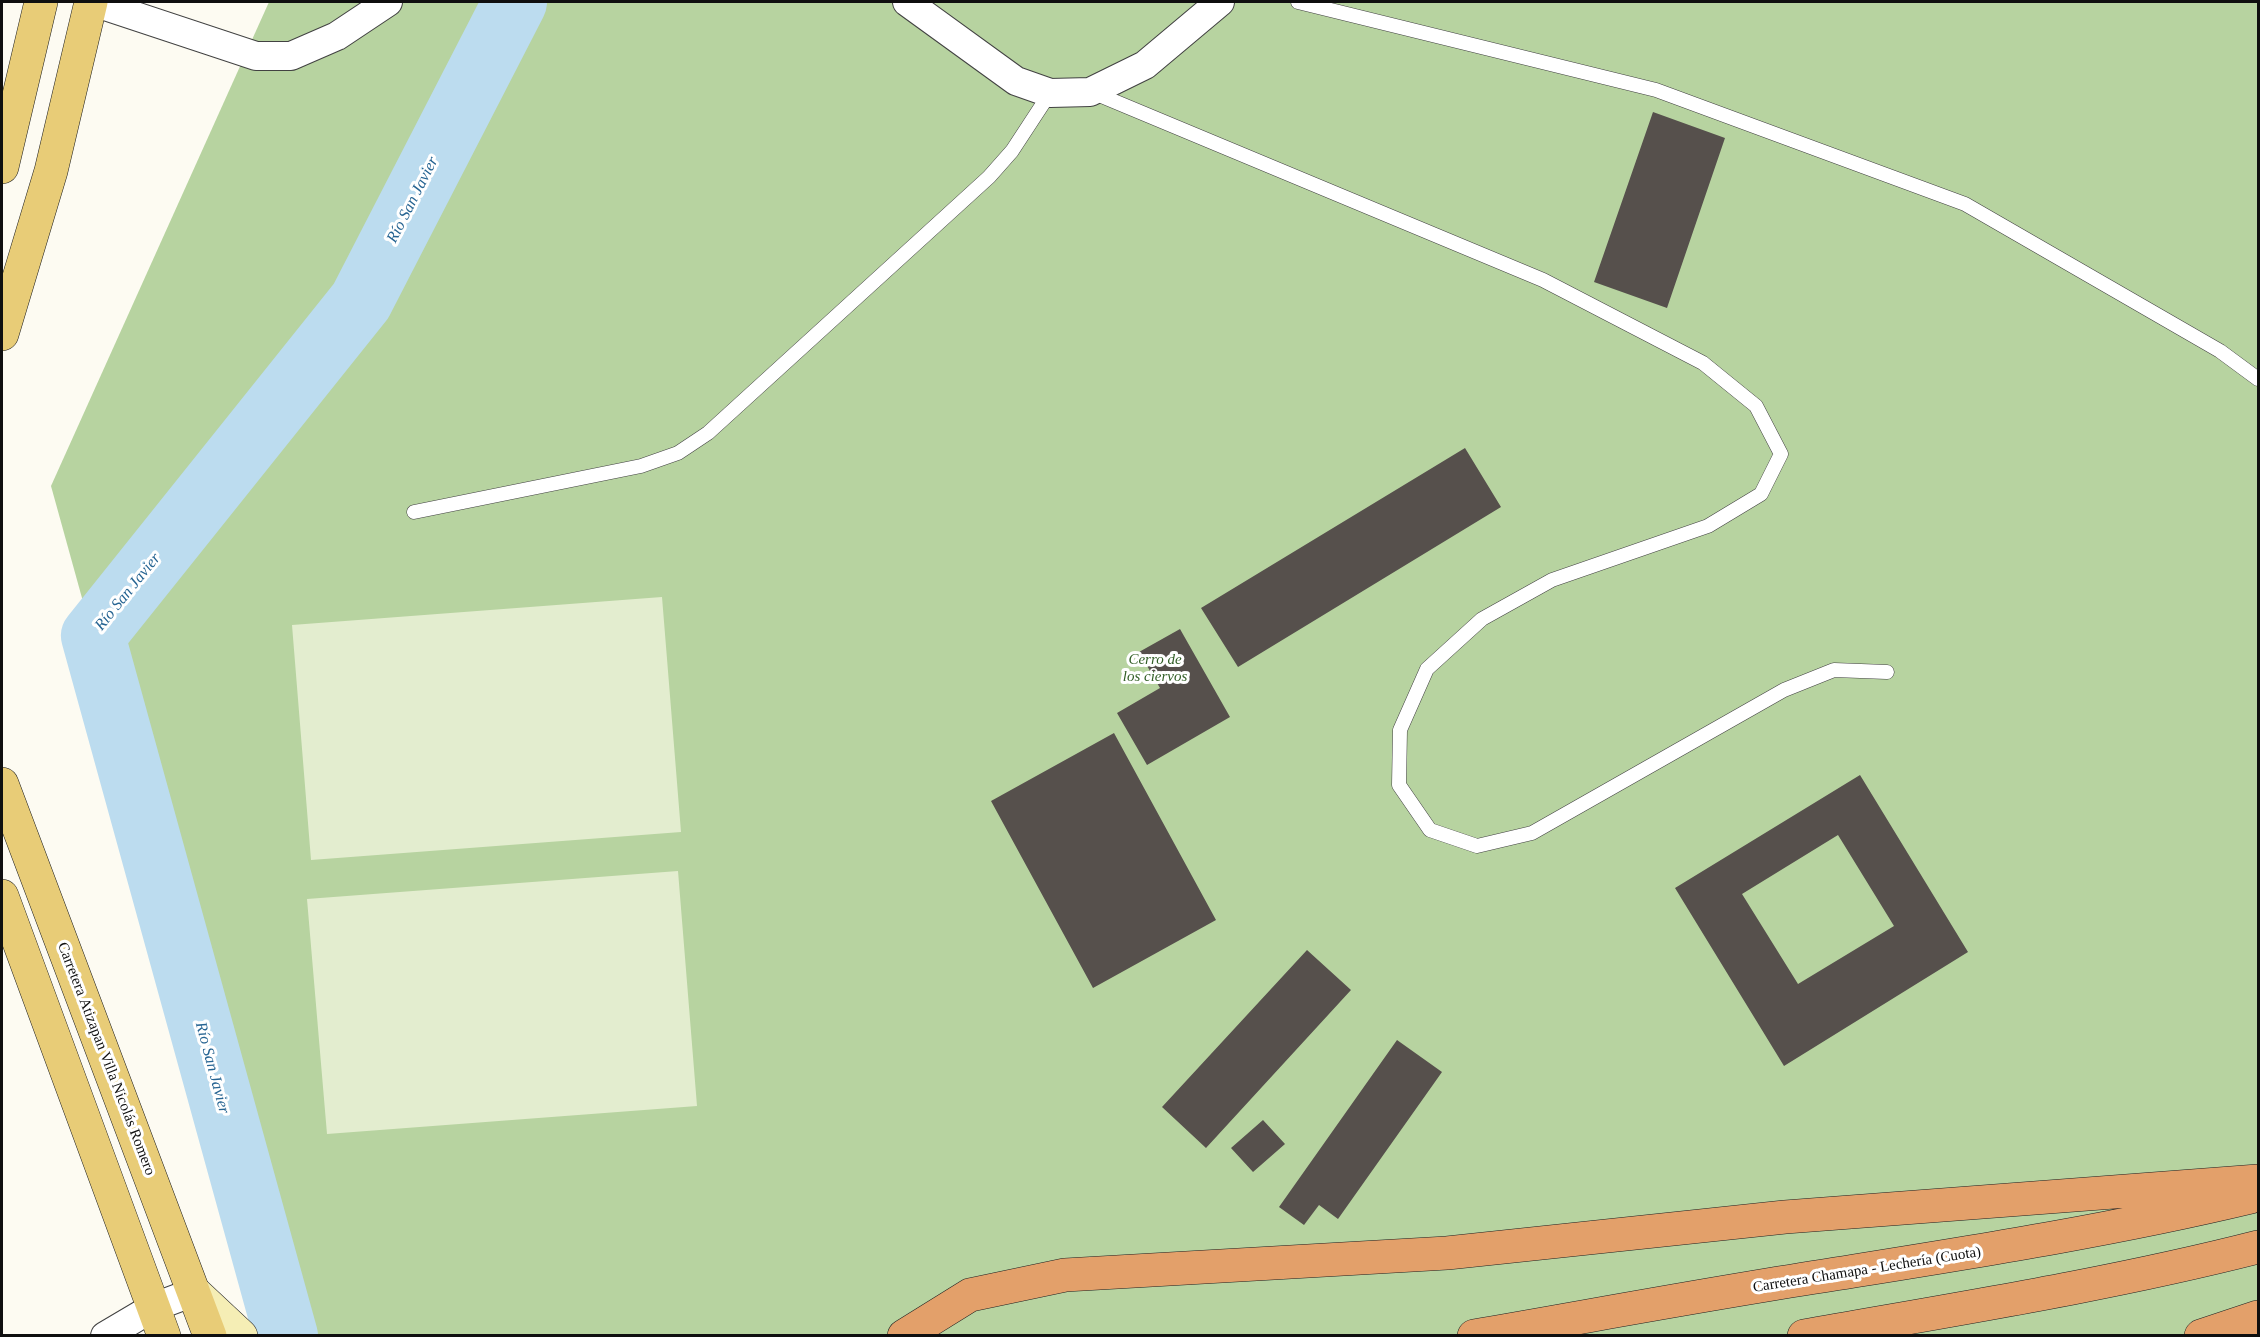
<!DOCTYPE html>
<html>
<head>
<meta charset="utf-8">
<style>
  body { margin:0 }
  #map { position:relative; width:2260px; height:1337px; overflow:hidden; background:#fdfbf2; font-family:"Times New Roman",serif }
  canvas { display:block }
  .frame { position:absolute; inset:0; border:3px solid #0f0f0f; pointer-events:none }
</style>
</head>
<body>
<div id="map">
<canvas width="2260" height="1337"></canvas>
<div class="frame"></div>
</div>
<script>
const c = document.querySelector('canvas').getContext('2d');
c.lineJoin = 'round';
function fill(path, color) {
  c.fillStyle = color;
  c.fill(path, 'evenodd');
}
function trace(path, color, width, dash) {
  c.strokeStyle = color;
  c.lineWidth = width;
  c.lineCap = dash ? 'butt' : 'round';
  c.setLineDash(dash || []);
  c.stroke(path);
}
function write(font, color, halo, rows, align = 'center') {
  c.font = font + ' "Times New Roman",serif';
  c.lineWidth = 6;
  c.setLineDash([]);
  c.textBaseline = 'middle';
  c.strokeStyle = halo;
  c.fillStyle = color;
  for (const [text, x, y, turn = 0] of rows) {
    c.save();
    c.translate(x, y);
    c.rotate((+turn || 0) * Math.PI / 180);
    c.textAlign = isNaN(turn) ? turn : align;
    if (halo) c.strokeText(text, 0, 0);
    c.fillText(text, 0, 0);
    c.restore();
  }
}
fill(new Path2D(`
  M269,2h1989v1333h-1972l-235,-849z`), '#b7d3a0');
fill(new Path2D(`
  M662,597l19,235 -370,28 -19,-235z
  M678,871l19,235 -370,28 -20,-235z`), '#e3edcf');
trace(new Path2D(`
  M286,1336l-193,-700 268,-335 154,-299`), '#bcdcef', 64);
fill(new Path2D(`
  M1653,112l72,26 -58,170 -73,-26z
  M1465,448l36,59 -263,160 -37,-59z
  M1180,629l50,88 -83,48 -30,-52 43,-25 -21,-36z
  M1114,733l102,187 -123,68 -102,-187z
  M1860,775l108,177 -184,114 -109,-178zM1838,835l56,91 -96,58 -56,-90z
  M1307,950l44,40 -145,158 -44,-41z
  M1397,1040l45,32 -104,147 -19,-14 -15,20 -25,-18z
  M1263,1120l22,24 -32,28 -22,-24z`), '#56504c');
const lane = new Path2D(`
  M1298,2l358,88 309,114 255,147 38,28
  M1092,92l451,188 160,83 53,43 25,48 -20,40 -53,32 -156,54 -70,39 -55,50 -27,61 -1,55 31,45 47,16 55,-13 252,-143 50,-20 53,2
  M414,512l227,-46 37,-13 30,-20 281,-256 23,-26 38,-58`);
const street = new Path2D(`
  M93,2l163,54h35l46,-20 51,-34
  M907,2l109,79 34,12 40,-1 55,-27 75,-63
  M105,1336l49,-29 40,-15`);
const secondary = new Path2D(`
  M194,1292l47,44`);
const primary = new Path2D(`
  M2,167l39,-165
  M2,334l49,-163 40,-169
  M2,784l208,552
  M2,896l162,440`);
const highway = new Path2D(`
  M904,1336l66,-41 95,-20 382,-22 338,-36 473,-36
  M1474,1336c116,-20 232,-42 349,-60 143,-23 286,-45 428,-79
  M1804,1336c152,-27 305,-51 454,-89
  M2201,1336l57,-19`);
trace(lane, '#424242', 15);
trace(street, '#424242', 30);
trace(secondary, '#313131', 34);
trace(primary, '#202020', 34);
trace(highway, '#202020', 34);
trace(lane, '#fff', 14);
trace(street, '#fff', 28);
trace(secondary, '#f5eeb5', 33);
trace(primary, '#e8cc77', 33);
trace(highway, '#e3a06a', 33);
write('italic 15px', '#325f26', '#fff', [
  ["Cerro de",1155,660],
  ["los ciervos",1155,677]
]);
write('15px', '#0f0f0f', '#fff', [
  ["Carretera Atizapan Villa Nicolás Romero",106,1059,69],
  ["Carretera Chamapa - Lechería (Cuota)",1867,1270,-9]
]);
write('italic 16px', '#266492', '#fff', [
  ["Río San Javier",413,200,-63],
  ["Río San Javier",128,592,-51],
  ["Río San Javier",212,1068,75]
]);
</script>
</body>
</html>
